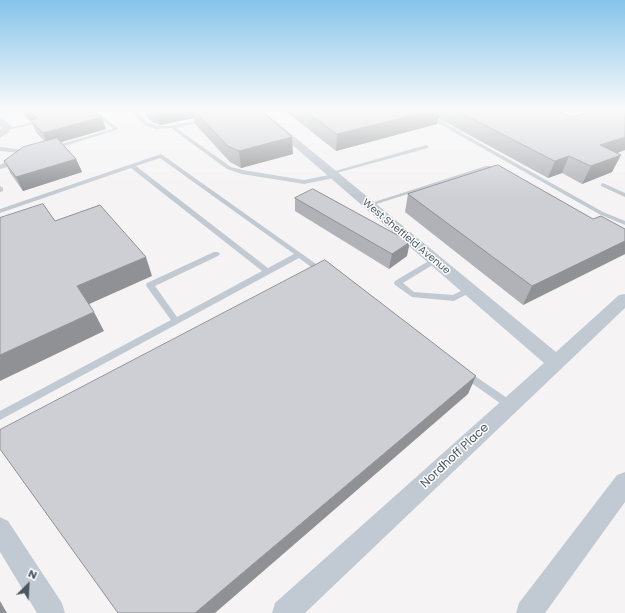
<!DOCTYPE html>
<html>
<head>
<meta charset="utf-8">
<style>
  body { margin:0 }
  #map { position:relative; width:625px; height:613px; overflow:hidden; background:#f5f3f3; font-family:Poppins,sans-serif }
  canvas { display:block }
  .north { position:absolute; left:8px; top:565px; width:40px; height:40px; -webkit-text-stroke:3px #fff; paint-order:stroke; rotate:24deg; font-size:11px; font-weight:700; line-height:16px; text-align:center; color:#4a5661 }
  .north::after { content:''; display:block; margin:auto; width:14px; height:18px; background:#4a5661; clip-path:polygon(50% 0,100% 100%,50% 72%,0 100%) }
</style>
</head>
<body>
<div id="map">
<canvas width="625" height="613"></canvas>
<div class="north">N</div>
</div>
<script>
const c = document.querySelector('canvas').getContext('2d');
c.lineJoin = 'round';
function fill(path, color) {
  c.fillStyle = color;
  c.fill(path, 'evenodd');
}
function trace(path, color, width, dash) {
  c.strokeStyle = color;
  c.lineWidth = width;
  c.lineCap = dash ? 'butt' : 'round';
  c.setLineDash(dash || []);
  c.stroke(path);
}
function write(font, color, halo, rows, align = 'center') {
  c.font = font + ' Poppins,sans-serif';
  c.lineWidth = 3;
  c.setLineDash([]);
  c.textBaseline = 'middle';
  c.strokeStyle = halo;
  c.fillStyle = color;
  for (const [text, x, y, turn = 0] of rows) {
    c.save();
    c.translate(x, y);
    c.rotate((+turn || 0) * Math.PI / 180);
    c.textAlign = isNaN(turn) ? turn : align;
    if (halo) c.strokeText(text, 0, 0);
    c.fillText(text, 0, 0);
    c.restore();
  }
}
fill(new Path2D(`
  M89,110h5l25,19 -64,20h-4v-2l62,-18z
  M130,110h5l12,12 10,4h12l37,-7v2l-30,7 55,39 12,3 61,10 30,-6 3,2 -3,2 -30,6 -62,-10 -15,-5 -56,-41 -15,1 -7,-2 -8,-5z
  M415,110h6l182,102 22,9v4l-26,-11z
  M42,120h2v2l-37,8 -2,-1z
  M426,145l3,2 -1,1 -95,26 -5,-1z
  M0,147l25,3 3,2 -23,16 -5,1v-4l20,-12 -20,-2z
  M161,154l165,117 -1,2h-6l-20,-15 -299,162v-9l171,-91 -24,-33 -1,-2 1,-2 67,-31h4l2,2 -2,2 -63,30 22,31 85,-46 -131,-103 -131,45v-4zM160,158l134,96 -26,14 -132,-102z
  M486,166h4l12,7 -5,1 -10,-5 -117,37 -2,1 -3,-2z
  M603,183l22,10v4l-24,-11v-2z
  M0,186l3,2v3l-3,1z
  M432,259h3l4,2 -36,22 11,9 39,3 15,-8 3,1 1,2 -1,2 -17,9 -42,-4 -17,-12 -1,-2 1,-2z
  M466,370l47,32 2,3 -2,3 -3,1 -3,-1 -44,-31 -2,-3 2,-3z`), '#c1cad2');
fill(new Path2D(`
  M252,110h10l294,242 63,-57 6,-1v14l-320,305h-33l3,-10 269,-240z
  M0,118l3,1 9,8 -3,5 -9,6v-8l2,-2 -2,-2z
  M625,472v30l-80,111h-29l3,-10 98,-128z
  M0,517l8,4 54,82 3,10h-28l-37,-61z`), '#c1cad2');
fill(new Path2D(`
  M143,110h117l33,44 -52,14 -11,-6 -35,-38 -1,-6 -34,7 -10,-4z
  M284,110h272l16,7 53,-7v40l-8,3 -5,19 -30,12 -20,-11 -14,5 -110,-60 -1,6 -101,27z
  M23,111l83,18 -45,13 15,17 6,13 -59,19 -12,-17 -7,-13 40,-20 -8,-9 -5,-11h-1l-3,-2z
  M408,194l217,47v13l-102,51 -118,-93z
  M295,198l112,58 -18,13 -94,-58z`), '#b0b2b7');
fill(new Path2D(`
  M39,110h36l-38,8 -7,-5 3,8 -3,-1 1,1h-1l-3,-8z
  M161,110h32l1,8 -34,7 -3,-14z
  M433,110h7l-3,14 -101,27 1,-17z
  M102,117l4,12 -58,17 -5,-13z
  M292,137l1,17 -52,14 -2,-17z
  M625,137v13l-33,12 8,-17z
  M621,155l-9,17 -30,12 9,-18z
  M569,156l-7,17 -14,5 7,-17z
  M76,159l6,13 -59,19 -7,-14z
  M625,241v13l-102,51 9,-19z
  M410,242l-3,14 -18,13 3,-15z
  M146,257l6,19 -65,29 -10,-19z
  M94,312l10,19 -104,50v-26z
  M476,376l-8,18 -253,219h-20z
  M0,601l7,12h-7z`), '#909195');
const building = new Path2D(`
  M25,110h14l-12,3 -4,-2z
  M42,110h52l8,7 -59,16 -13,-13 7,-2 -7,-5z
  M194,110h66l32,27 -53,14 -11,-5z
  M304,110h129l-96,24z
  M456,110h100l16,7 24,-7h29v27l-25,8 21,10 -30,11 -22,-10 -14,5z
  M57,138l19,21 -60,18 -12,-16 19,-14z
  M498,165l95,54 8,-3 24,13v12l-93,45 -124,-92z
  M313,189l97,53 -18,12 -97,-56z
  M43,204l12,17 45,-16 46,52 -69,29 17,26 -94,43v-137z
  M325,260l151,116 -281,237h-77l-118,-164v-19z`);
fill(building, '#cdcfd5');
trace(building, '#909195', 1);
const sky = c.createLinearGradient(0, 0, 0, 196);
sky.addColorStop(0, '#85c3ea');
sky.addColorStop(0.56, '#fafafa');
sky.addColorStop(1, '#fafafa00');
c.fillStyle = sky;
c.fillRect(0, 0, 625, 196);
write('10px', '#4a5661', '#fff', [
  ["West Sheffield Avenue",406,237,40]
]);
write('12px', '#4a5661', '#fff', [
  ["Nordhoff Place",455,456,-43]
]);
</script>
</body>
</html>
